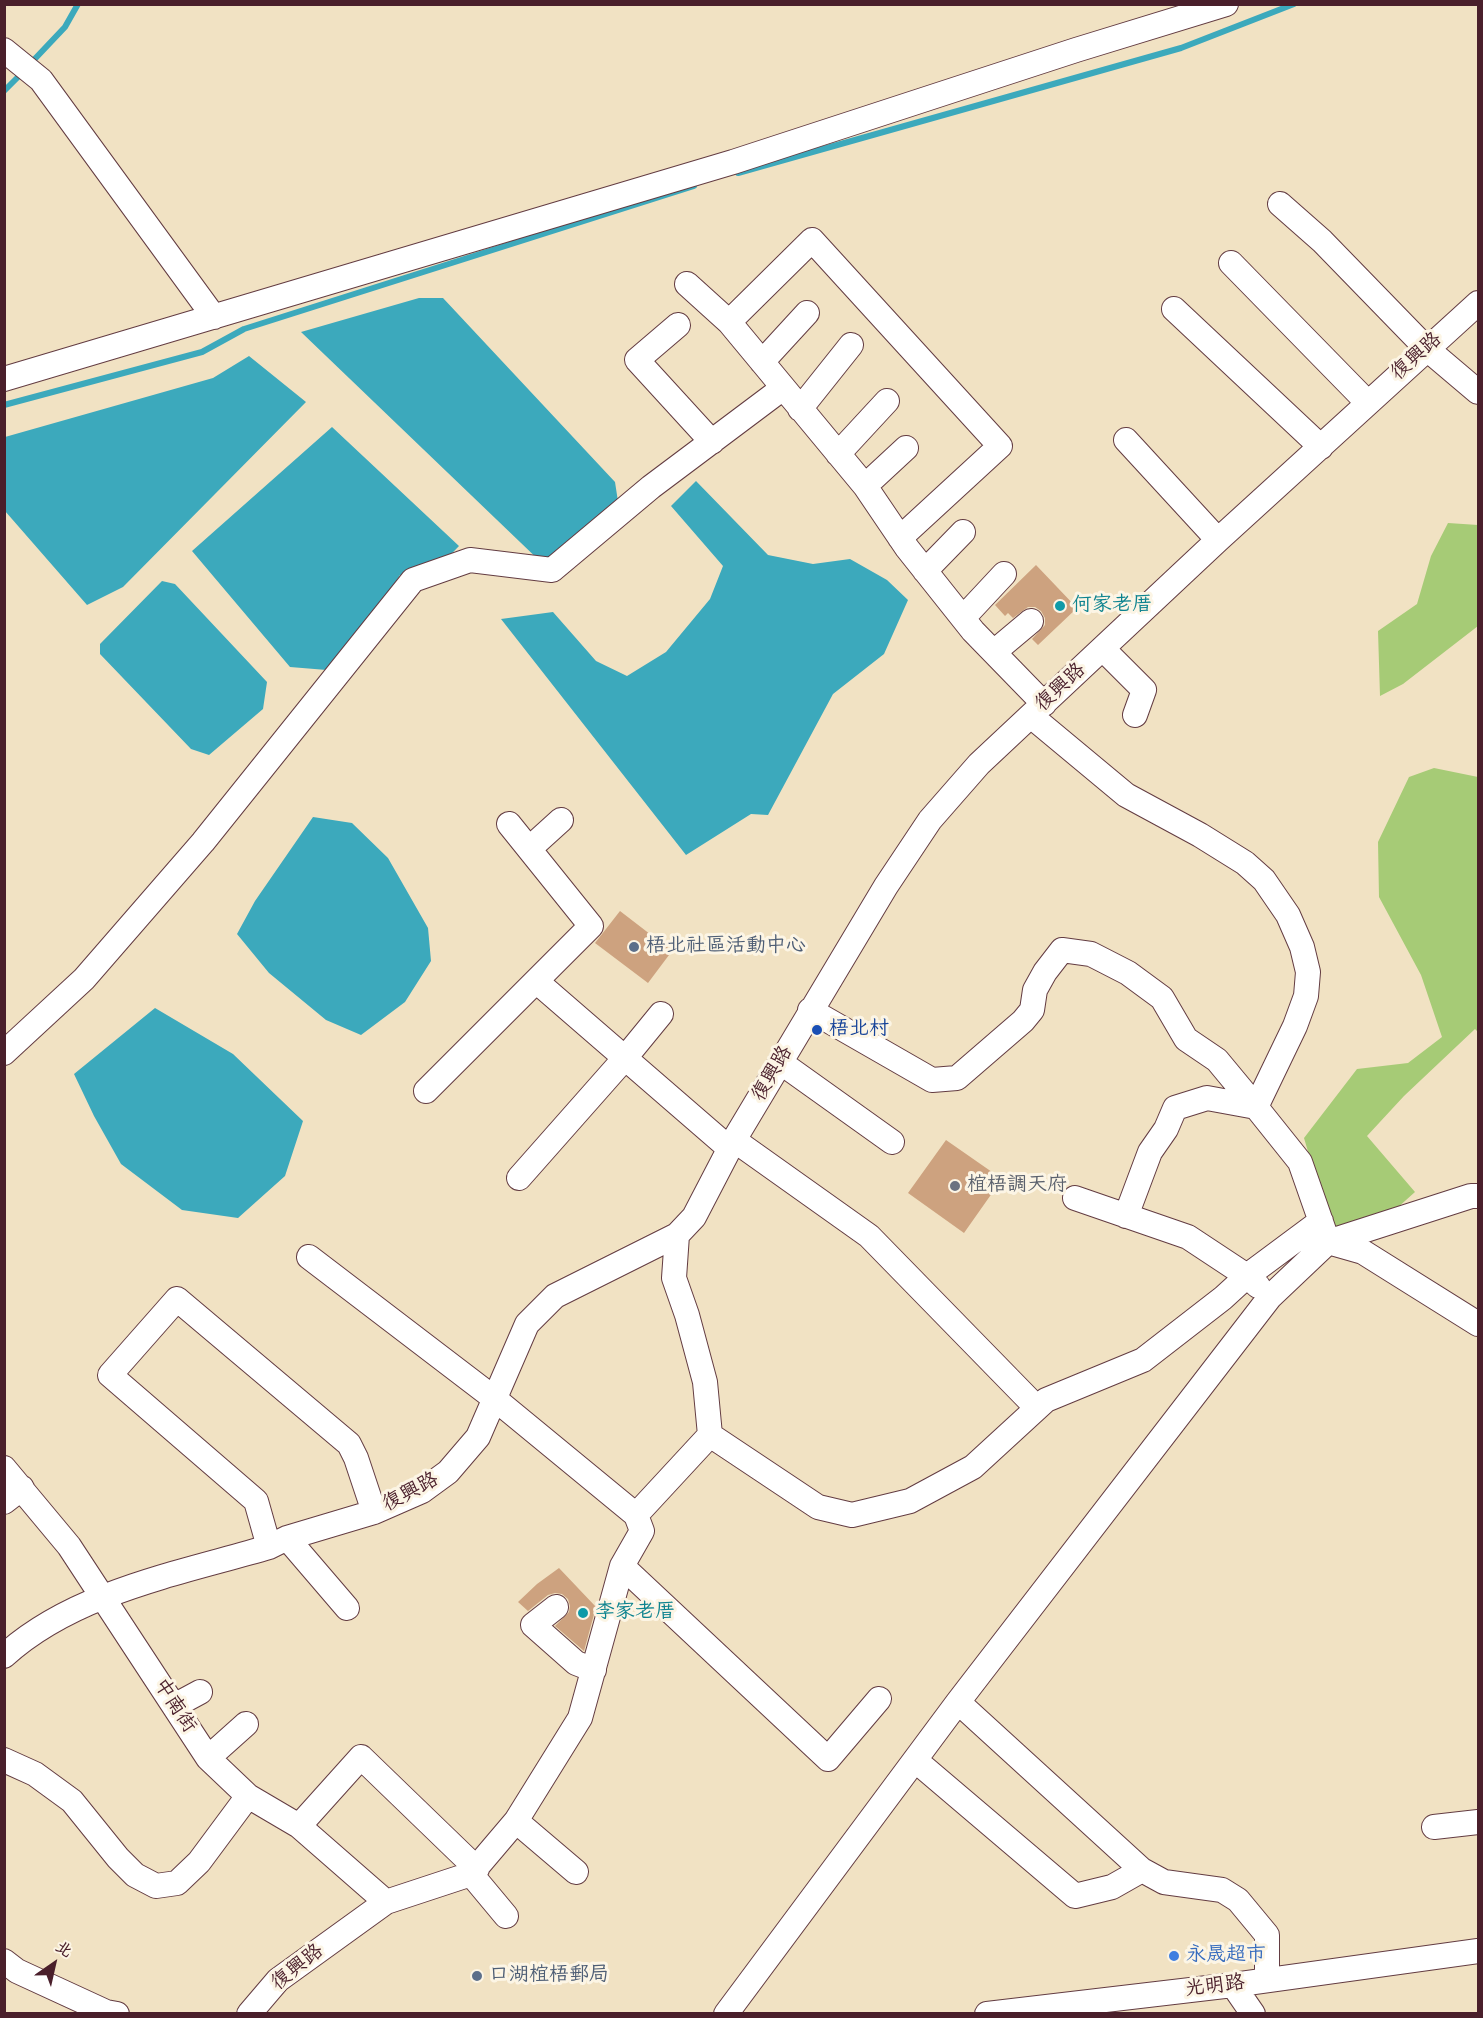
<!DOCTYPE html>
<html>
<head>
<meta charset="utf-8">
<style>
  body { margin:0 }
  #map { position:relative; width:1483px; height:2018px; overflow:hidden; background:#f1e2c3; font-family:"Architects Daughter","LXGW WenKai TC",sans-serif }
  canvas { display:block }
  .frame { position:absolute; inset:0; border:6px solid #4a1f2b; pointer-events:none }
  .north { position:absolute; left:24px; top:1934px; width:60px; height:60px; -webkit-text-stroke:4px #fcf5e5; paint-order:stroke; rotate:34deg; font-size:16px; font-weight:700; line-height:24px; text-align:center; color:#4a1f2b }
  .north::after { content:''; display:block; margin:auto; width:21px; height:27px; background:#4a1f2b; clip-path:polygon(50% 0,100% 100%,50% 72%,0 100%) }
</style>
</head>
<body>
<div id="map">
<canvas width="1483" height="2018"></canvas>
<div class="frame"></div>
<div class="north">北</div>
</div>
<script>
const c = document.querySelector('canvas').getContext('2d');
c.lineJoin = 'round';
function fill(path, color) {
  c.fillStyle = color;
  c.fill(path, 'evenodd');
}
function trace(path, color, width, dash) {
  c.strokeStyle = color;
  c.lineWidth = width;
  c.lineCap = dash ? 'butt' : 'round';
  c.setLineDash(dash || []);
  c.stroke(path);
}
function write(font, color, halo, rows, align = 'center') {
  c.font = font + ' "Architects Daughter","LXGW WenKai TC",sans-serif';
  c.lineWidth = 6;
  c.setLineDash([]);
  c.textBaseline = 'middle';
  c.strokeStyle = halo;
  c.fillStyle = color;
  for (const [text, x, y, turn = 0] of rows) {
    c.save();
    c.translate(x, y);
    c.rotate((+turn || 0) * Math.PI / 180);
    c.textAlign = isNaN(turn) ? turn : align;
    if (halo) c.strokeText(text, 0, 0);
    c.fillText(text, 0, 0);
    c.restore();
  }
}
fill(new Path2D(`
  M1448,523l30,2v101l-75,58 -23,12 -2,-65 39,-27 14,-48z
  M1434,768l44,9v255l-3,-3 -71,67 -37,40 48,56 -19,17 -62,20 -9,-20 -21,-71 53,-69 51,-6 34,-26 -21,-62 -42,-78 -1,-55 31,-65z`), '#a6cb76');
fill(new Path2D(`
  M419,298h24l172,184 4,26 -74,58 -244,-234z
  M249,356l57,46 -183,185 -36,18 -82,-94v-74l208,-59z
  M332,427l127,119 -26,27 -33,2 -61,96 -49,-4 -98,-116z
  M696,481l72,74 45,9 37,-5 37,21 21,20 -24,54 -51,40 -65,121 -17,-1 -65,41 -185,-236 52,-7 43,49 31,15 39,-24 44,-53 13,-33 -52,-60z
  M162,581l13,3 92,98 -4,27 -54,46 -18,-6 -91,-95v-10z
  M313,817l39,6 36,35 40,70 3,33 -26,41 -44,33 -35,-15 -57,-47 -32,-39 18,-33z
  M155,1008l78,46 70,67 -18,55 -47,42 -56,-8 -61,-46 -27,-48 -20,-42z`), '#3ca9bc');
trace(new Path2D(`
  M30,64l35,-37 13,-23
  M4,91l19,-19
  M738,173l443,-125 113,-44
  M4,405l198,-53 42,-23 450,-143`), '#3ca9bc', 6);
fill(new Path2D(`
  M1036,565l41,43 -39,37 -6,-6 13,-14v-7l-4,-7 -6,-4h-7l-15,11 -5,-5 -3,3 -10,-11z
  M620,911l52,40 -24,32 -53,-40z
  M946,1140l56,39 -38,54 -56,-40z
  M559,1568l37,39 -12,44 -29,-25 14,-14 1,-6 -2,-7 -6,-5 -7,-1 -7,2 -20,16 -10,-9 19,-18z`), '#cda27f');
const minor = new Path2D(`
  M4,50l37,30 173,237
  M1280,204l42,37 104,107 52,44
  M1231,263l136,139
  M687,284l42,38
  M1174,309l147,138
  M678,325l-41,35 75,82
  M762,362l45,-49
  M4,379l729,-217 343,-112 150,-46
  M800,409l51,-64
  M1126,440l92,100
  M838,454l49,-53
  M865,486l41,-38
  M900,538l100,-92 -188,-206 -83,82 136,164 42,62 66,83 71,73
  M925,571l38,-39
  M963,618l41,-44
  M1103,649l41,41 -9,25
  M994,652l37,-31
  M1031,716l95,79 74,40 45,28 19,17 24,35 14,32 6,25 -2,24 -11,30 -39,81 44,55 28,80 35,10 115,72
  M529,849l32,-29
  M536,981l194,168
  M810,1010l122,70 25,-2 66,-57 9,-11 3,-20 10,-18 17,-22 29,4 37,19 34,25 24,41 31,21 39,47
  M4,1053l80,-74 119,-137 210,-262 57,-20 82,10 99,-83 132,-99
  M780,1062l112,80
  M426,1091l165,-165 -82,-102
  M734,1140l135,96 168,172
  M519,1178l106,-120 36,-44
  M1075,1198l113,39 59,39 11,10
  M1126,1216l24,-64 16,-23 9,-21 32,-10 49,9
  M677,1235l-3,43 13,37 18,67 5,53 108,72 34,8 58,-14 63,-34 73,-67 97,-40 80,-62 24,-22 74,-55
  M309,1257l186,142 141,116
  M4,1468l65,78 139,212 40,38 51,30 87,76
  M4,1502l18,-14
  M287,1538l60,70
  M269,1547l-13,-46 -146,-126 67,-76 172,145 7,14 18,54
  M622,1566l206,193 51,-60
  M556,1607l-23,18 43,38 18,7
  M4,1656c70,-64 177,-83 265,-109l18,-9 87,-26 48,-21 26,-19 30,-35 49,-113 28,-28 122,-61 17,-18 40,-77 152,-254 44,-66 49,-56 239,-224 260,-237
  M958,1702l184,168 22,12 58,8 16,10 29,35v45
  M174,1706l26,-14
  M208,1758l38,-34
  M4,1760l31,14 37,27 46,57 17,17 21,11 21,-3 22,-21 49,-66
  M915,1760l160,136 37,-9 30,-17
  M516,1821l60,51
  M299,1826l62,-69 116,112
  M1434,1827l44,-5
  M471,1874l35,42
  M4,1961l13,10 89,41 11,2
  M1233,1985l20,29
  M249,2014l29,-34 108,-78 85,-28 45,-53 64,-103 42,-152 20,-35 -6,-16 74,-80
  M726,2014l232,-312 312,-405 58,-55 143,-46h7
  M987,2014l246,-29 245,-34`);
trace(minor, '#633c42', 26);
trace(minor, '#fff', 24);
for (const [x, y, r, color] of [
  [1060,606,6,"#0f9aa8"],
  [634,947,6,"#5c6f8a"],
  [817,1030,6,"#1a4fb4"],
  [955,1186,6,"#6b7280"],
  [583,1613,6,"#0f9aa8"],
  [1174,1956,6,"#3f7fe0"],
  [477,1976,6,"#5c6f8a"]
]) {
  const dot = new Path2D();
  dot.arc(x, y, r, 0, 2 * Math.PI);
  c.fillStyle = color;
  c.fill(dot);
  trace(dot, '#fcf5e5', 2);
}
write('20px', '#4a1f2b', '#fcf5e5', [
  ["復興路",1417,357,-42],
  ["復興路",1061,688,-43],
  ["復興路",773,1074,-60],
  ["復興路",411,1493,-28],
  ["中南街",174,1706,57],
  ["復興路",298,1968,-39],
  ["光明路",1215,1987,-7]
]);
write('20px', '#0d838f', '#fcf5e5', [
  ["何家老厝",1072,606],
  ["李家老厝",595,1613]
], 'left');
write('20px', '#4e5e75', '#fcf5e5', [
  ["梧北社區活動中心",646,947],
  ["口湖椬梧郵局",489,1976]
], 'left');
write('20px', '#164399', '#fcf5e5', [
  ["梧北村",829,1030]
], 'left');
write('20px', '#5b616d', '#fcf5e5', [
  ["椬梧調天府",967,1186]
], 'left');
write('20px', '#366cbe', '#fcf5e5', [
  ["永晟超市",1186,1956]
], 'left');
</script>
</body>
</html>
